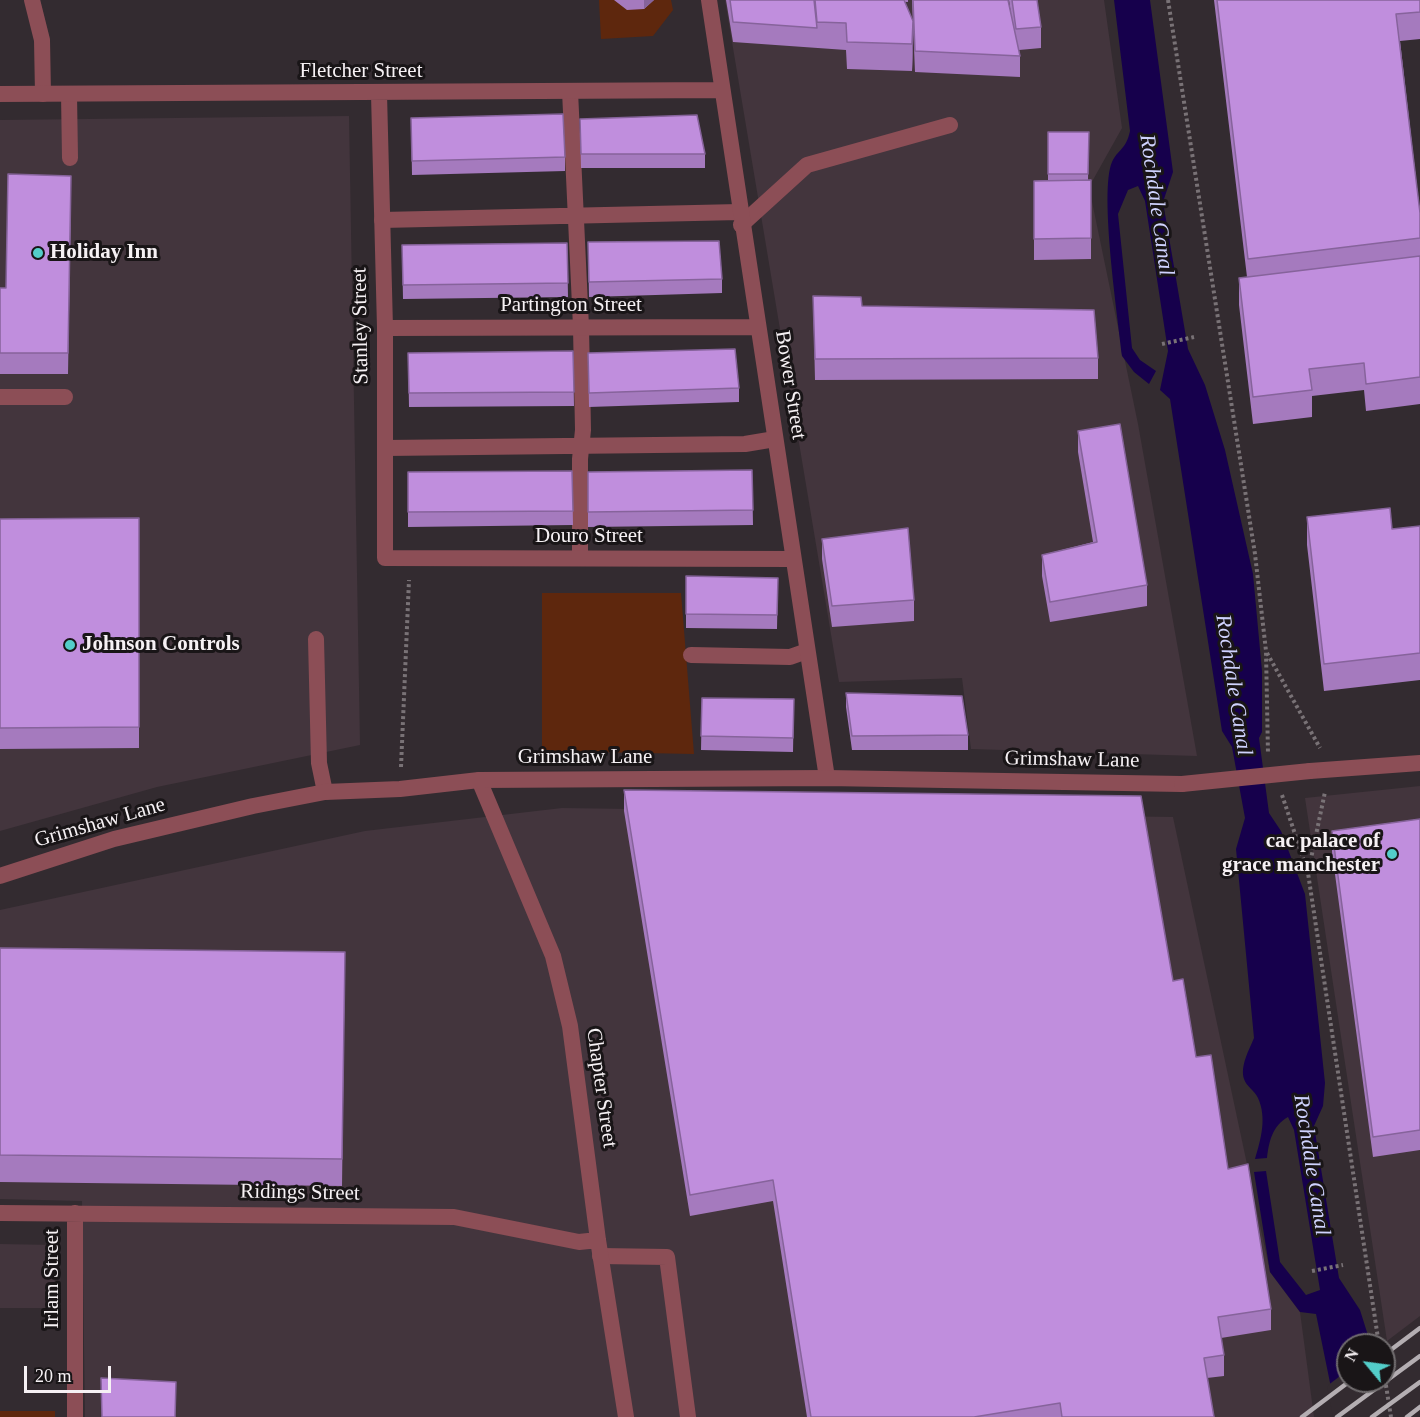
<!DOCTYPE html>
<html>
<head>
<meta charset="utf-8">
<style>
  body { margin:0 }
  #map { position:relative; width:1420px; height:1417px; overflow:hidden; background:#332b30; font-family:"Times New Roman",serif }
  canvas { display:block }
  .north { position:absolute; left:1336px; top:1333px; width:60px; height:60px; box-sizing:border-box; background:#191517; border:2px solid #716d6f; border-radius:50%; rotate:299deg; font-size:16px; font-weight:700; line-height:24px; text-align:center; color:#f6f1f4 }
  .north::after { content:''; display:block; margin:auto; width:21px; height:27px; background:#53cdc9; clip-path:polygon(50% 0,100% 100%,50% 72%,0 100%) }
  .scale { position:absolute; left:24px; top:1366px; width:87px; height:27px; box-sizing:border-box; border:3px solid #f6f1f4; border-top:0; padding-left:8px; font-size:18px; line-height:21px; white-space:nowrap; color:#f6f1f4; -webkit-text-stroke:4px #191517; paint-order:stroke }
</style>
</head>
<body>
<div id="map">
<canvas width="1420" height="1417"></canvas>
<div class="north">N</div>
<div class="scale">20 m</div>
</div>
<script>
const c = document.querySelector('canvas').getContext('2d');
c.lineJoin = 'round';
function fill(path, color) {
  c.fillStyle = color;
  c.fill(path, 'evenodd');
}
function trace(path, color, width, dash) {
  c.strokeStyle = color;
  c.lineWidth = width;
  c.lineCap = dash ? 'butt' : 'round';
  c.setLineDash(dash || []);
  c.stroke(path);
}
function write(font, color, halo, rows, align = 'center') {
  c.font = font + ' "Times New Roman",serif';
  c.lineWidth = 6;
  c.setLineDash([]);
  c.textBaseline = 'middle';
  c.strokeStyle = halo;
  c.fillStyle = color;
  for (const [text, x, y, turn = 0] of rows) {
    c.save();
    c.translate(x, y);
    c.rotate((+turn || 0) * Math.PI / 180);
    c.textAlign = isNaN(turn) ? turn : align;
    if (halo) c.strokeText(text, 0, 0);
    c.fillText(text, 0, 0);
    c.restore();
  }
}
fill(new Path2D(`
  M725,0h379l18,128 -33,59 49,237 59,332 -226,-7 -9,-71 -123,4z
  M349,116l11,629 -203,42 -157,44v-711z
  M1420,786v530l-33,25 -82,-543z
  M562,808l611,9 97,455 30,40 14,105h-1229l-3,-216 -82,-2v-289l365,-79z
  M0,1244l54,1 1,63h-55z`), '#43353d');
fill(new Path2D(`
  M599,0h72l2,10 -20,26 -52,3z
  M542,593h139l13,161 -152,-3z
  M0,1411h55v6h-55z`), '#5e270d');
fill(new Path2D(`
  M1114,0h36l23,172 -10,30 25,147 17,36 20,65 28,124 9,97v61l-3,6 10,75 12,18 24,63 20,189 -2,23 -9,20 25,152 21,32 11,35h-23v36l-11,36 -21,-103 -16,-2 -30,-40 -16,-100 12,-1 14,91 26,33 14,-5 -26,-160 -6,-13c-16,9 -19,25 -21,41l-12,1c6,-20 12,-41 3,-61 -3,-7 -12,-12 -14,-19 -4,-13 5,-29 10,-41l-18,-189 9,-31 -13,-71 -10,-16 -52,-332 -10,-9 8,-39 -23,-150 -7,-15 -10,4 -10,24 14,134 8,12 16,11 -7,13 -15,-12 -12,-16c-4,-38 -23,-164 -10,-194 6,-13 14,-12 18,-31z`), '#16004c');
fill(new Path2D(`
  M1348,1370v11h34l6,36h-55l-6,-31z`), '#332b30');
trace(new Path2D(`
  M1168,0l87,554 11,97 2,103
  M1162,344l32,-7
  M1267,653l53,95
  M401,767l8,-187
  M1282,795l26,78 71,472
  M1308,873l17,-81
  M1312,1271l31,-6
  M1384,1373l7,44`), '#797276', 4, [3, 3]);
trace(new Path2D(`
  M32,0l10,40 1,54
  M570,91l11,236 2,103 -3,29v99
  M69,94l1,64
  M382,220l357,-8
  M741,225l66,-60 143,-40
  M0,397h65
  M385,448l360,-4 30,-5
  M316,639l3,124 6,29
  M691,655l99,2 17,-6
  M600,1256l67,1 21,160`), '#8c4e56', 16);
trace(new Path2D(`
  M709,0l118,778
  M0,94l721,-4
  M379,94l6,234v230l408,1
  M385,328l373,-1
  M479,780l74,176 17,70 28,214 28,177
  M0,1213l454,4 125,25 19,-2
  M75,1417v-204`), '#8c4e56', 16);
trace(new Path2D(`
  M1310,771l110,-8
  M0,876l114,-37 139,-33 72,-14 75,-3 79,-9 348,-2 355,6`), '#8c4e56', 16);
trace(new Path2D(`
  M1384,1355l36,-27
  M1302,1417l48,-36
  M1337,1417l83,-61
  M1372,1417l48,-35
  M1407,1417l13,-10`), '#b4aeb2', 4.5);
trace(new Path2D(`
  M1182,784l128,-13`), '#8c4e56', 16);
fill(new Path2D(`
  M614,0h40l-10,9 -17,1z
  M726,0h182v2h-3l8,46 -1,23 -65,-2 -1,-19 -113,-8z
  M912,0l99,14 -2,-14h28l4,27v21l-22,2 1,6v21l-105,-5z
  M1214,0h206v39l-20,2 20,172v191l-54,7 -2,-21 -52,6v21l-59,7 -14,-119v-27l8,-1z
  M411,118l154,39v14l-153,4z
  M580,119l125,35v14h-124z
  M1048,132h41l-1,48h3v79l-57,1v-79l14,-1z
  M71,197l-3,177h-68v-86h6z
  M588,242l134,37v14l-133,4z
  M567,243l1,54 -165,2 -1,-54z
  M813,296l285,62v21l-283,1z
  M573,351l1,55 -165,1 -1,-54z
  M588,353l151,35v14l-150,5z
  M1078,431l69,154v21l-97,16 -8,-46v-21l51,-13 -15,-90z
  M752,470l1,55 -165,2v-55z
  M572,471l1,54 -165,2v-55z
  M1307,517l85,12 28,-3v154l-96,11 -17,-146z
  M139,518v230l-139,1v-230z
  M822,539l92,61v21l-82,6 -10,-68z
  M686,576l92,2 -1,51 -91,-1z
  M846,693l122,42v15h-116l-6,-43z
  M702,698l92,1 -1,53 -92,-2z
  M624,790l549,191 55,188 43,140v21l-50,8 3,17v21l-17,2 7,39h-407l-34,-216 -83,15 -66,-405z
  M1420,819v331l-47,7 -41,-305v-21z
  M0,948l345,4 -3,234 -342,-4z`), '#a57abe');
fill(new Path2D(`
  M644,0h10l-10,9z
  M913,21v27l-1,23v-27z`), '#86639b');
const building = new Path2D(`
  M730,0h84l3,28 -84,-6z
  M815,0h89l9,21 -1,23 -65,-2 -1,-19 -29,-1z
  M913,0h95l12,56 -105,-5z
  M1012,0h25l4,27 -25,2z
  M1217,0h203v12l-24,2 24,199v25l-172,21z
  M563,114l2,43 -153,4 -1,-43z
  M697,115l8,39h-124l-1,-35z
  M1048,132h41l-1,42h-40z
  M8,174l63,2 -3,177h-68v-65h6z
  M1091,180v58l-57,1v-58z
  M719,241l3,38 -133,3 -1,-40z
  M567,243l1,40 -165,2 -1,-40z
  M1420,256v121l-54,7 -2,-21 -55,6 3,21 -59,7 -14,-119z
  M813,296l48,1 1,9 232,4 4,48 -283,1z
  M735,349l4,39 -150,5 -1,-40z
  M573,351l1,41 -165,1 -1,-40z
  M1120,424l27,161 -97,17 -8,-47 55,-13 -19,-111z
  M752,470l1,40 -165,2v-40z
  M572,471l1,40 -165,1v-40z
  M1390,508l2,21 28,-3v127l-96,11 -17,-147z
  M139,518v209l-139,1v-209z
  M908,528l6,72 -82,6 -10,-67z
  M686,576l92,2 -1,37 -91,-1z
  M846,693l116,3 6,39 -116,1z
  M702,698l92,1 -1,39 -92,-2z
  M624,790l517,6 32,185 10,-2 13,78 15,-2 17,114 20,-5 23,145 -53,8 6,38 -20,3 10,59h-152l-2,-14 -86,14h-163l-38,-237 -83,15z
  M1420,819v311l-47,7 -41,-306z
  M0,948l345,4 -3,207 -342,-4z
  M101,1378l75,4 -1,35h-73z`);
fill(building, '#c08edd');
trace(building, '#86639b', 1.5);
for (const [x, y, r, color] of [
  [38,253,6,"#53cdc9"],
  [70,645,6,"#53cdc9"],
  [1392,854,6,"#53cdc9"]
]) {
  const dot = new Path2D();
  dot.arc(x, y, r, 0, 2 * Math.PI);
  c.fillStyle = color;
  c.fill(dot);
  trace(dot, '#191517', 2);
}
write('21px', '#f6f1f4', '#191517', [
  ["Fletcher Street",361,71],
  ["Partington Street",571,305],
  ["Stanley Street",361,326,-91],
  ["Bower Street",790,385,81],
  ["Douro Street",589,536],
  ["Grimshaw Lane",585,757],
  ["Grimshaw Lane",1072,760,1],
  ["Grimshaw Lane",100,823,-16],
  ["Chapter Street",601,1088,82],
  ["Ridings Street",300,1193,1],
  ["Irlam Street",52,1279,-90]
]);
write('bold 21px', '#f6f1f4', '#191517', [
  ["Holiday Inn",50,253],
  ["Johnson Controls",82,645],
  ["cac palace of",1380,842,"right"],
  ["grace manchester",1380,866,"right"]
], 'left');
write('italic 22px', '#cfd2fe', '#191517', [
  ["Rochdale Canal",1156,205,82],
  ["Rochdale Canal",1233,685,81],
  ["Rochdale Canal",1311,1165,81]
]);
</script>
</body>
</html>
